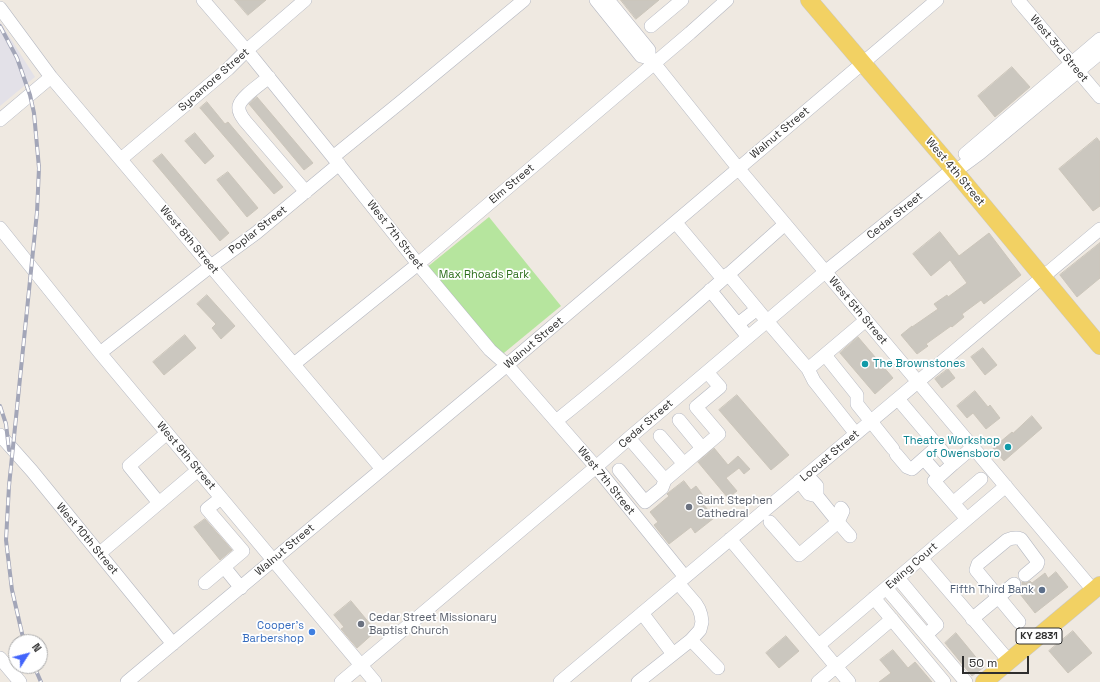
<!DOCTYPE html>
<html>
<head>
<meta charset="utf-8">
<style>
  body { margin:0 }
  #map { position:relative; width:1100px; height:682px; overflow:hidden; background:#efe9e1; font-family:"Space Grotesk",sans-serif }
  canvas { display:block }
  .north { position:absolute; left:8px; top:634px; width:40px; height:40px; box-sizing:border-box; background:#fff; border:1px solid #ababab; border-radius:50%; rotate:54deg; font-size:11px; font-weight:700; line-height:16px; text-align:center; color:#2e2e2e }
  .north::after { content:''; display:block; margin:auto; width:14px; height:18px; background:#4264fb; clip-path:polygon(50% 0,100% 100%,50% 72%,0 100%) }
  .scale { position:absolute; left:962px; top:656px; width:67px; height:18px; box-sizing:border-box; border:2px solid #2e2e2e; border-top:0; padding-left:5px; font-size:12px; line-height:14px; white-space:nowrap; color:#2e2e2e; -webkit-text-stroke:3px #fff; paint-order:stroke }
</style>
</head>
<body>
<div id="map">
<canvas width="1100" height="682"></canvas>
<div class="north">N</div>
<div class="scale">50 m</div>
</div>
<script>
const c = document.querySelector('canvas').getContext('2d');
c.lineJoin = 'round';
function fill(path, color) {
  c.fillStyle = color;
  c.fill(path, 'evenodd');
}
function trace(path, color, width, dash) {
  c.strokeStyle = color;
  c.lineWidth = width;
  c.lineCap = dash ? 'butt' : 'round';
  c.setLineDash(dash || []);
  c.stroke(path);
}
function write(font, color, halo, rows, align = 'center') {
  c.font = font + ' "Space Grotesk",sans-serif';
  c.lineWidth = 3.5;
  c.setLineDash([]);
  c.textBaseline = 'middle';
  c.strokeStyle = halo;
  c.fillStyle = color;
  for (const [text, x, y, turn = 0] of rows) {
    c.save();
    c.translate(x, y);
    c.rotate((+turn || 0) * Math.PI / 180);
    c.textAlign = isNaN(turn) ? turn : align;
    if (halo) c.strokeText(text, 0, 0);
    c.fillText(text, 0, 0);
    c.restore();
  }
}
fill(new Path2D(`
  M0,22l35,55 -35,29z`), '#e3e1e8');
fill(new Path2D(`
  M489,217l72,89 -62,51 -73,-89z`), '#b6e59e');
const building = new Path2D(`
  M235,0h31l-18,15z
  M621,0h38l-23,19z
  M1012,67l18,20 -35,30 -17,-21z
  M257,97l56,66 -9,7 -55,-66z
  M207,102l18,22 3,-2 55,65 -9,7 -74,-86z
  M195,133l19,23 -9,8 -20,-23z
  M1097,138l3,4v64l-7,5 -34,-42z
  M162,154l67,79 -9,8 -67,-80z
  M228,172l30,36 -11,9 -30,-37z
  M940,232l19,24 30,-23 32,42 -37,29 -3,-4 -19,14 2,3 -12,10 -1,-1 -25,18 2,2 -11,8 -16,-19 11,-9v1l26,-18 -4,-5 13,-9 1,2 19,-14 -17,-23 -19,16 -18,-22z
  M1100,243v35l-23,19 -17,-22z
  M207,295l28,31 -14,13 -9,-11 4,-4 -19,-20z
  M185,335l11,13 -32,27 -11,-13z
  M858,337l35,41 -18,16 -35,-41z
  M983,348l14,17 -12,10 -14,-18z
  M948,369l7,9 -13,10 -7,-9z
  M975,391l13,16 2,-2 10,13 -14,11 -13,-16 -6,5 -10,-12z
  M737,395l52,60 -18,15 -52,-60z
  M1032,416l10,12 -38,33 -11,-13 19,-16 1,1z
  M714,448l14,17 10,-9 12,13 -6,5 -5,-6 -13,10 11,13 -9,7 -30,-36z
  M684,481l7,9 5,-4 9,12 -4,3 13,17 -19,15 -4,-6 -22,17 -15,-19 4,-3 -8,-10 19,-16 -2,-2 1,-1z
  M205,519l27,31 -12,10 -26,-33z
  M1056,572l12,15 -33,26 -15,-19 2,-1 -3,-3 3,-4v-4l4,1 4,-2 2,2 13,-10 3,5z
  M351,601l25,30 -19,17 -16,-19 3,-2 -10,-12z
  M1073,631l19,22 -24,20 -19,-22z
  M956,633l28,34 -12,9 -27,-33z
  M786,636l13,15 -20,17 -13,-15z
  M893,650l15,18 7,-6 17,20h-53l12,-9 -11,-13z`);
fill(building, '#cbc7bf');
trace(building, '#cbc5ba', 1);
const minor = new Path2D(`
  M203,0l50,58 80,99 85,107 72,86 17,15 89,102 89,110
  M596,0l45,56 8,2 5,5 84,105 355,422
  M608,0l41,50v8
  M1018,0l82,97
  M0,8l51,69 331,392
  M651,26l31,-26
  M269,77c-8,7 -28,20 -30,29 -1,6 3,11 6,15l61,71
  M0,120l51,-43
  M965,154l135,-115
  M333,157l69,-56 122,-101
  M121,159l107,-90 19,-19 58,-50
  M676,223l47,56
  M0,228l100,125 275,329
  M728,274l39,47 41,48 6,12 42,53
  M710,290l38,47
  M738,324l19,-15
  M100,353l111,-87 45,-33 83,-69
  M825,355l32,40v9l36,45
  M294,364l124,-100 272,-231 37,-33
  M808,369l58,-49
  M898,399l55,65 20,-17
  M679,420l23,28
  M556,421c79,-63 154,-130 229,-197
  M0,435l32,36 141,173
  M660,436l24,28
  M629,438l36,42 54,-46 -23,-27 24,-20 -13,-15
  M896,454l11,13 5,2 26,-23
  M924,459l15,17
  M953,464l-19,17 33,38
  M619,470l26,32 17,-14 3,-8
  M807,475l10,11v10
  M221,498l-14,11 36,42 -19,16 17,21
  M159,503l-30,-37 38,-33
  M953,503l28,-24
  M841,508l2,3 -5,11 12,14
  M770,522l29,33 39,-33 -21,-26 -8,-2 -10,-13
  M730,539l119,143
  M100,553l98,-83
  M921,558l88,103
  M898,578l39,47 -11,10
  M205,583l19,-16
  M886,588l80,94
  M874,598l70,84
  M642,613l31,41
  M972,619l42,-35
  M1019,622l-43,-52 2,-6 29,-24c5,-2 9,-3 14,-1l17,23 -1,3 -12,10
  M691,640l27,28
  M819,645l187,-159
  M0,658l20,24
  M127,682l380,-317 430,-365
  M341,682l255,-215 33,-29 196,-166 128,-103 8,-2 19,-14 120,-100
  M560,682l540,-453
  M638,682l53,-42 9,-10 2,-8 -1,-7 -2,-6 -3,-5 -18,-21
  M818,682l74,-63`);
const major = new Path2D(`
  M809,0l144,169 147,177
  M984,682l116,-97`);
trace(minor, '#b4b7c1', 14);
trace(major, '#c9c9c9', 18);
trace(minor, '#fff', 13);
trace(major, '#f2d163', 17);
const rail = new Path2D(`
  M0,26l17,32 7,20 6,17 4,18 5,55 -2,44 -28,274 -3,54 6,50 12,52
  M0,406l6,18 3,26
  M34,666l7,16`);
trace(rail, '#a3a6b8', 4);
trace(rail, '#fff', 2.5, [8]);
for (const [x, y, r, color] of [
  [865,364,4,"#0f9aa8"],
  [1008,447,4,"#0f9aa8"],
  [689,507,4,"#6b7280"],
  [1042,590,4,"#5c6f8a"],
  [361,624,4,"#6b7280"],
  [312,632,4,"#3f7fe0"]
]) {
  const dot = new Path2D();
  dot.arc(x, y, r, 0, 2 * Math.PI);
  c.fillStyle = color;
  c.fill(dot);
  trace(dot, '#fff', 1.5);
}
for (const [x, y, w] of [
  [1039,636,46]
]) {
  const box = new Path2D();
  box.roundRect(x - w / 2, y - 8, w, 16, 3);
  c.fillStyle = '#fff';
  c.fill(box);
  trace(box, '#2e2e2e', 1);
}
write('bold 10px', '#2e2e2e', null, [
  ["KY 2831",1039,636]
]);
write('11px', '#2e2e2e', '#fff', [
  ["West 3rd Street",1059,49,50],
  ["Sycamore Street",214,80,-41],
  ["Walnut Street",780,133,-40],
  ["West 4th Street",955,172,50],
  ["Elm Street",512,184,-40],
  ["Cedar Street",895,216,-39],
  ["Poplar Street",258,230,-38],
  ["West 7th Street",395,235,52],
  ["West 8th Street",189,240,50],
  ["West 5th Street",858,311,50],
  ["Walnut Street",534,343,-40],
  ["Cedar Street",646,424,-41],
  ["West 9th Street",186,456,50],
  ["Locust Street",830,456,-40],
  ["West 7th Street",606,481,51],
  ["West 10th Street",87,539,50],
  ["Walnut Street",285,550,-40],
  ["Ewing Court",912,566,-41]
]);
write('11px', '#2c6e1b', '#fff', [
  ["Max Rhoads Park",484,275]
]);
write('11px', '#0d838f', '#fff', [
  ["The Brownstones",873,364],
  ["Theatre Workshop",1000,441,"right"],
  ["of Owensboro",1000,454,"right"]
], 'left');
write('11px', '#5b616d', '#fff', [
  ["Saint Stephen",697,501],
  ["Cathedral",697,514],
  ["Cedar Street Missionary",369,618],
  ["Baptist Church",369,631]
], 'left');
write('11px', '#4e5e75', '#fff', [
  ["Fifth Third Bank",1034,590]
], 'right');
write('11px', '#366cbe', '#fff', [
  ["Cooper's",304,626],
  ["Barbershop",304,639]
], 'right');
</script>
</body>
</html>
